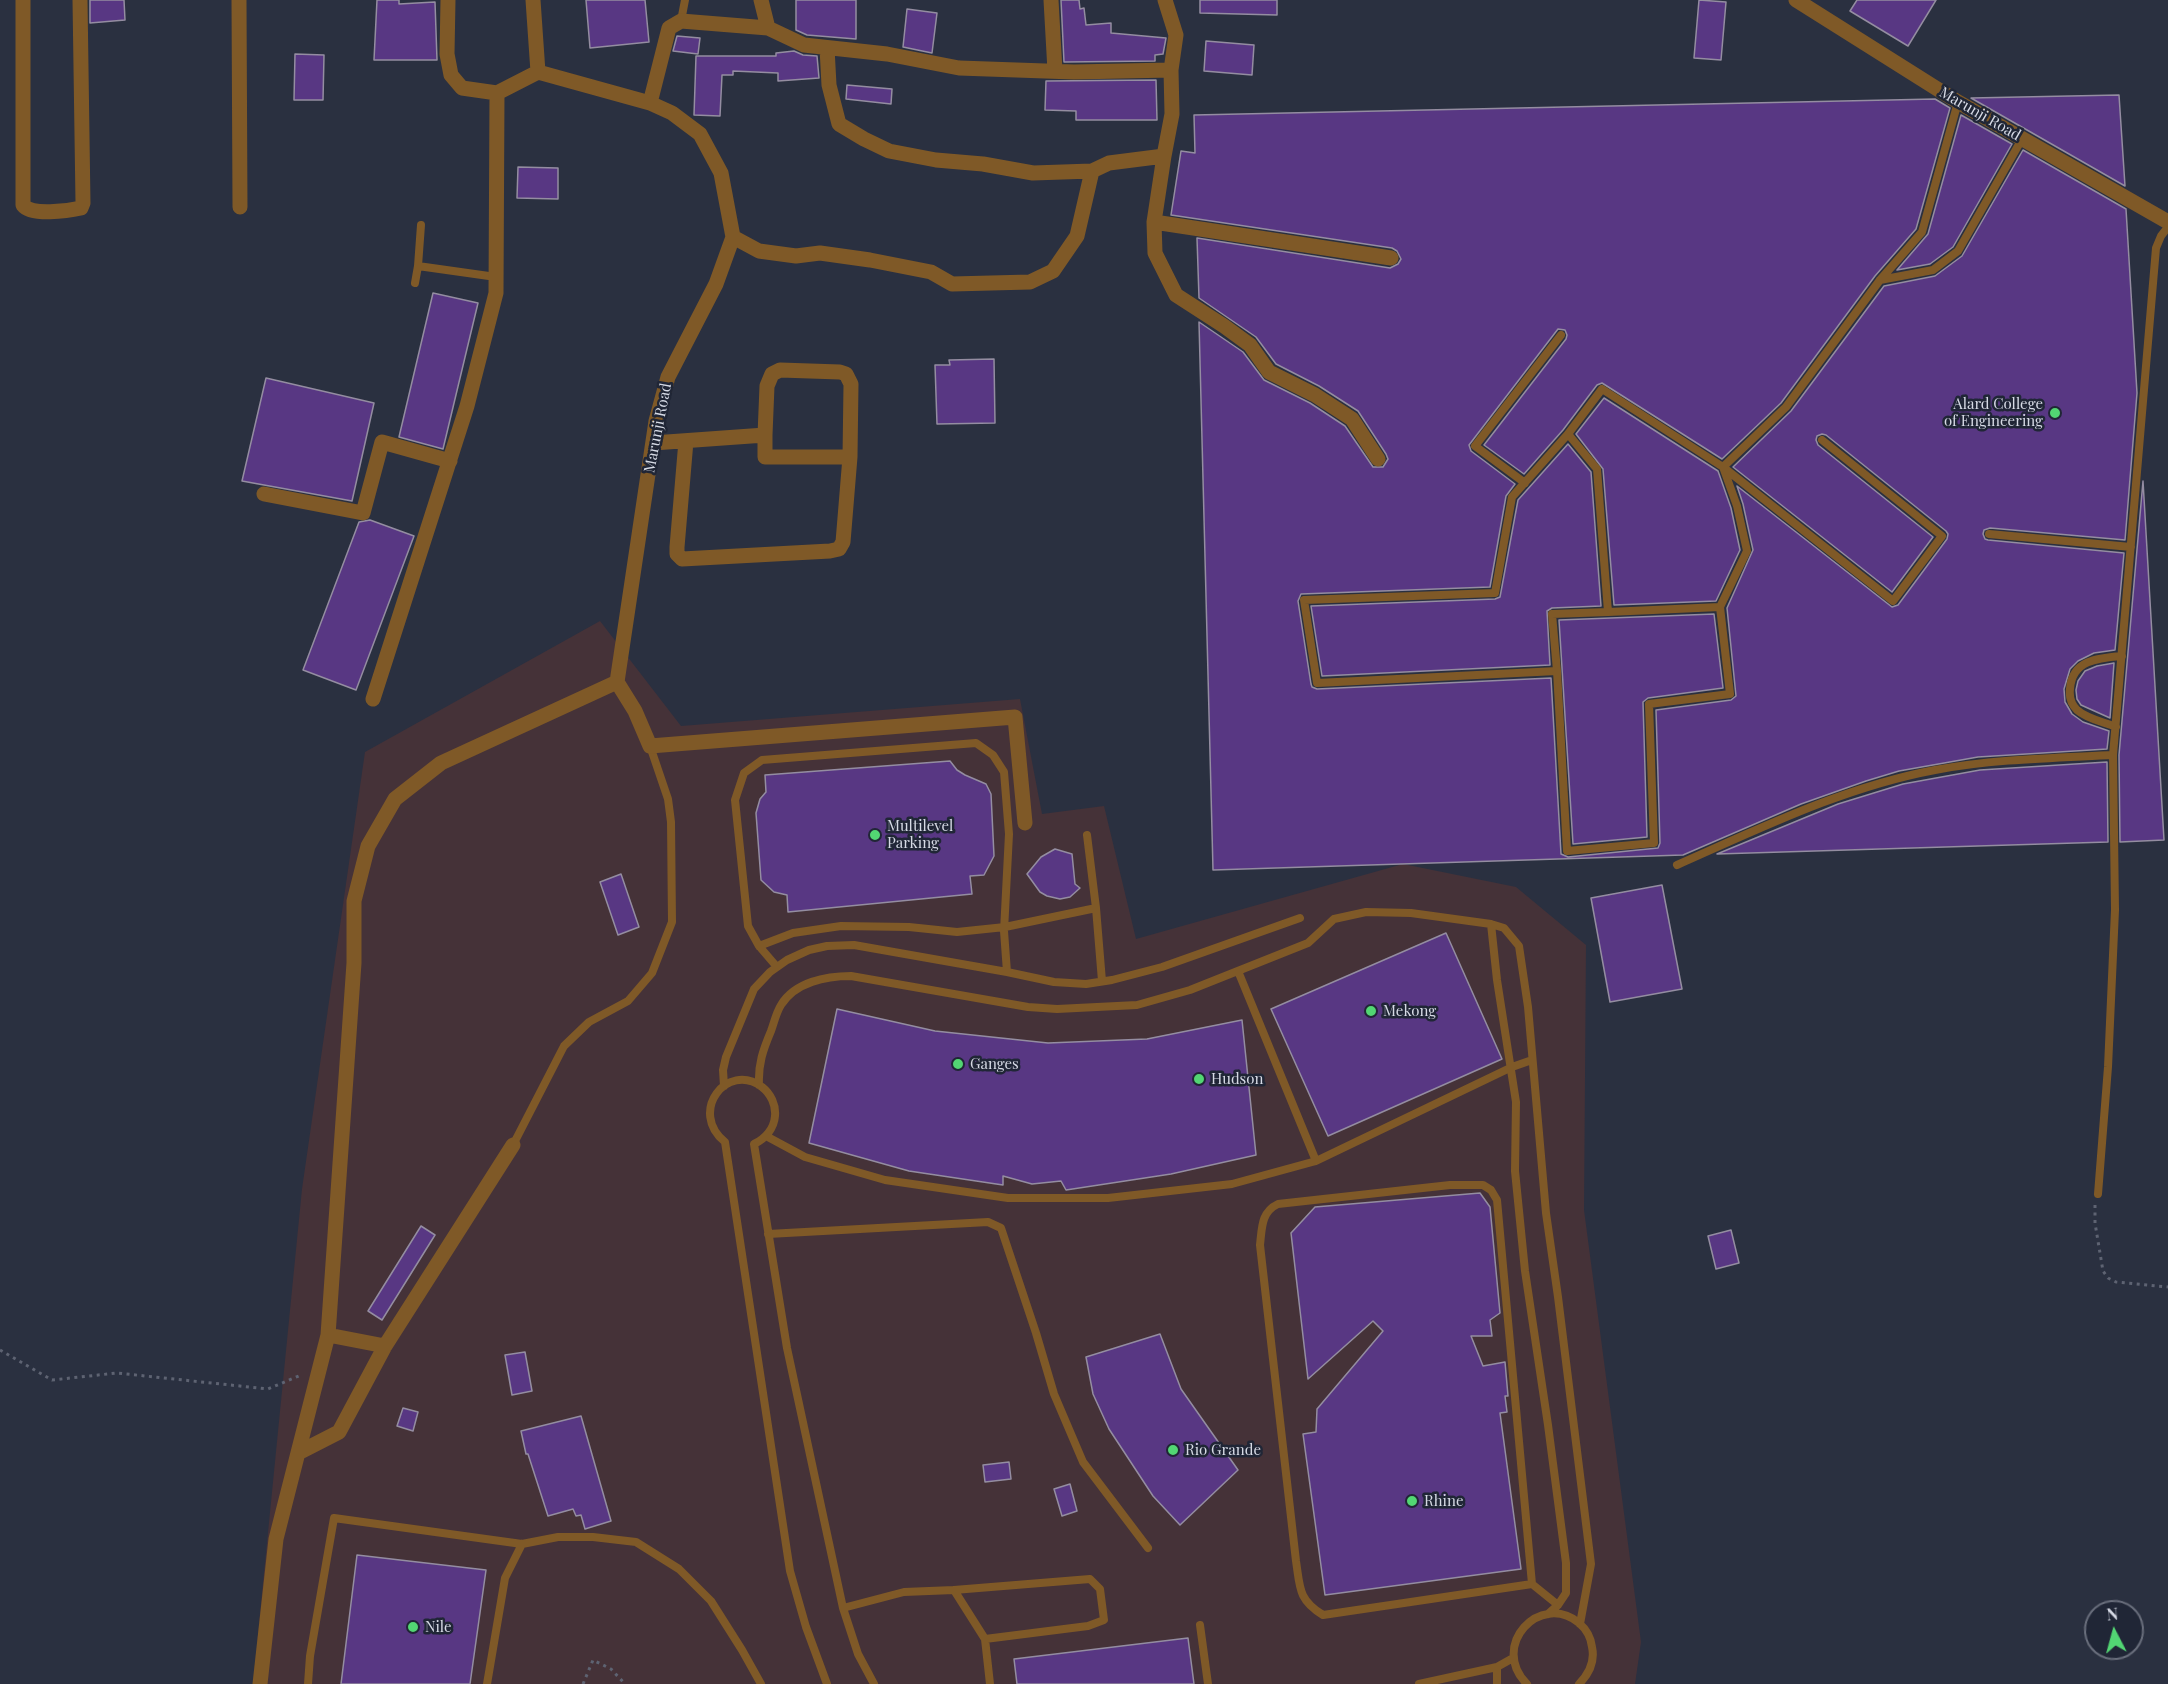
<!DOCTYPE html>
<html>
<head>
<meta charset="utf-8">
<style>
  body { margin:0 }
  #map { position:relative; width:2168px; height:1684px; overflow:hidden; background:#2a3040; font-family:"Playfair Display",serif }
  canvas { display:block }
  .north { position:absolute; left:2084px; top:1600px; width:60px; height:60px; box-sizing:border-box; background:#202636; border:2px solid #696e7c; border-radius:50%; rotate:354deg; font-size:16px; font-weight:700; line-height:24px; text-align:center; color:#d6dae5 }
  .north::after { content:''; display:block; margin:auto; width:21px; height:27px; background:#52d673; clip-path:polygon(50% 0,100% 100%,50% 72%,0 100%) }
</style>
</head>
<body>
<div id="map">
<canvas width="2168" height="1684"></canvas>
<div class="north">N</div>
</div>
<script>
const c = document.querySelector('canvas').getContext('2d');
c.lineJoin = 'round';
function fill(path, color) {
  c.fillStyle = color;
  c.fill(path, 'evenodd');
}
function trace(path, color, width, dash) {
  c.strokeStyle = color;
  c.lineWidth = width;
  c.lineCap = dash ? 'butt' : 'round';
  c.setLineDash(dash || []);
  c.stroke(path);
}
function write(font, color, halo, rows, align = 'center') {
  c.font = font + ' "Playfair Display",serif';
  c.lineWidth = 5;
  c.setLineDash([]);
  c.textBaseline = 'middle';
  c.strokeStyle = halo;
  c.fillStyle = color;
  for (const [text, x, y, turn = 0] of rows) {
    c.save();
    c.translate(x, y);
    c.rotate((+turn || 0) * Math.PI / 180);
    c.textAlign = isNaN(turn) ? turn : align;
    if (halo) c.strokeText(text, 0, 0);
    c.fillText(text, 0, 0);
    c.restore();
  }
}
fill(new Path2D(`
  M600,621l81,105 339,-27 22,115 62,-8 32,133 267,-75 113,23 70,58 -2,265 57,432 -6,42h-1382l49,-495 63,-437z`), '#453238');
const building = new Path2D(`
  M90,0h34l1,20 -35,3z
  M377,0h22v4l36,-2 2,58h-63z
  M586,0h59l4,42 -59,6z
  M796,0h60v39l-49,-4 -11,-5z
  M1061,0h18l1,9 4,-1 2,17 25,-2v10l55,5 -3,16 -8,1v6l-91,1z
  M1200,0h77v15l-77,-2z
  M1699,0l27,2 -5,58 -27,-2z
  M1857,0h79l-28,46 -58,-35z
  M907,9l30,4 -5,40 -29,-6z
  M677,36l23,2 -2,16 -25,-3z
  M1206,41l48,4 -2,30 -48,-4z
  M794,51l9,4 14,1 2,22 -41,3v-8l-45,-2v4h-11l-2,41 -26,-1 2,-59h80v-3z
  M295,54l29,1 -1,45h-29z
  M1156,80l1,40h-81v-9l-31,-1 1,-29z
  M847,85l45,4 -1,15 -45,-5z
  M2119,95l6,91 -154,-88z
  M1935,99l15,9 -34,121 -41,47 -94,127 -59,56 -120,-76 -5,2 -34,45 -39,44 -40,-29 82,-106 1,-4 -2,-5 -7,-1 -89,116 2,6 44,33 -9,12 -16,91 -189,7 -3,7 13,83 1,3 5,2 234,-11 10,176 7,3 90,-9 2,-5 -4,-133 75,-10 5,-4 -9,-88 26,-58 -10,-46 -6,-18 155,121 6,-2 49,-66 1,-5 -2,-3 -120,-96 -4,-1 -5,2 -1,4 2,5 115,92 -41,55 -159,-125 58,-56 93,-125 51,-10 27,-20 61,-106 103,59 11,184 -12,147 -135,-12 -6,2 -1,4 2,5 3,1 136,13 -9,97 -21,3 -16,8 -8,8 -6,20 1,13 7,12 11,8 26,9 -2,18 -129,8 -79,14 -33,10 -65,23 -118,51 -470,15 -14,-548 44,30 21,28 46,23 35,23 28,41h10l5,-8 -2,-5 -28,-43 -39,-25 -43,-22 -20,-27 -57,-39 -2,-60 193,30 8,-4 3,-5 -4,-8 -5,-3 -221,-33 10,-64 14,2 -1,-38z
  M1961,115l51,29 -59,103 -23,17 -33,6 31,-36z
  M518,167l40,1v31l-41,-1z
  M433,293l45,10 -35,146 -44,-12z
  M994,359l1,64 -58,1 -2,-59h15l-1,-5z
  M266,378l108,25 -22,98 -110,-20z
  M1604,398l114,73 13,37 9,42 -24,51 -102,4 -11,-136 -27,-35z
  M1568,444l23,28 10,134 -49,2 -5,3 3,54 -228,11 -11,-70 184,-7 5,-2 18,-97z
  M2143,481l21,359 -44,2 -1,-87z
  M370,520l44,16 -58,154 -53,-20 56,-148z
  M1714,614l9,74 -75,10 -5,4 4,135 -74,7 -14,-224z
  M2114,663l-4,55 -29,-13 -4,-6 -1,-9 2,-9 7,-10 12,-5z
  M950,761l7,9 8,5 21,9 5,10 3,62 -10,19 -14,1 2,18 -184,18 -1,-17 -13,-3 -13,-12 -5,-67 4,-14 6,-7 -1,-17z
  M2107,762l1,80 -391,12 121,-50 65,-20 77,-14z
  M1055,849l17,5 3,30 5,4 -10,9 -10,2 -13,-3 -7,-4 -13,-18 14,-17z
  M621,874l18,53 -21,8 -18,-53z
  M1662,885l20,104 -72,13 -19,-104z
  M1446,933l56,126 -174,77 -57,-127z
  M837,1009l98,22 113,12 99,-4 95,-19 14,135 -85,19 -105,16 -5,-9 -29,3 -29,-8v9l-94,-14 -100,-28z
  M1480,1193l10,14 10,106 -10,7 2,16h-21l12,30 22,-4 3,34h-3l2,16 -7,1 21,156 -196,26 -22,-161 13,-2 1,-23 66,-78 -10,-10 -65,58 -17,-146 24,-26z
  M421,1226l14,9 -53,85 -14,-9z
  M1731,1230l8,33 -23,6 -8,-33z
  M1160,1334l21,55 57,81 -58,55 -27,-29 -44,-67 -16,-35 -7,-37z
  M525,1352l7,39 -20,4 -7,-40z
  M403,1408l15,4 -5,19 -16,-5z
  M581,1416l30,105 -26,8 -4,-14 -5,1 -3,-7 -25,7 -20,-62h-2l-5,-23z
  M1009,1462l2,17 -26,3 -2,-17z
  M1070,1484l7,27 -15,5 -8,-27z
  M357,1555l129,15 -16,114h-129z
  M1188,1638l6,46h-177l-3,-25z`);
fill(building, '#583783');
trace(building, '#948da1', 1.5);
trace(new Path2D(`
  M2095,1205v18l8,48 5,7 8,4 52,5
  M0,1350l52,30 65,-7 151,16 33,-14
  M583,1684l10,-24 18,9 14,15`), '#5e6372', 3, [3, 4.5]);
trace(new Path2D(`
  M681,21l4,-21
  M418,266l78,11
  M1880,280l53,-10 25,-19 64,-112
  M415,283l3,-17 3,-41
  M1568,434l29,35 11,143 112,-5
  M1723,467l14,39 10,45 -27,56 10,87 -81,10 5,139 -87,8 -10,-180 -240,12 -13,-83 191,-7 17,-96 56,-63 34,-45 121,78 170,134 49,-65 -120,-96
  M1723,467l63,-60 94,-127 42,-48 36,-130
  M1525,483l-50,-37 86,-111
  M1989,534l142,13
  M1557,671l-5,-57 56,-2
  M2116,727c-12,-5 -29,-8 -39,-17 -5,-5 -8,-13 -7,-21 2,-29 28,-31 52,-33
  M1677,865c84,-37 167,-78 258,-95 58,-11 119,-12 178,-15
  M1096,908l6,73
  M759,946l34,-13 48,-7 68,1 48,5 48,-5 91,-19 -9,-73
  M777,967l-18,-21 -11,-20 -13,-126 9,-27 18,-13 214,-17 17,12 11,17 5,62 -5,97 3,41
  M759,1085c-1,-21 4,-35 12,-54 3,-8 5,-18 10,-26 14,-23 45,-29 70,-29l177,31 29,2 80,-4 53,-15 118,-47 26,-24 32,-7 45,1 80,11
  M724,1086l-1,-16 3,-13 28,-68 16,-17 17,-12 22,-10 18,-4 27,-1 153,27 47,10 32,2 26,-4 50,-13 138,-49
  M766,1136l39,21 80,23 123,18h100l124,-14 84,-23 -78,-190
  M513,1145l51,-99 25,-24 39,-21 24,-28 20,-51 -1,-100 -3,-23 -18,-53
  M1316,1161l196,-94 20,-7
  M2098,1194l10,-127 7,-157 -2,-155 43,-507 5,-12 7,-9
  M768,1234l220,-12 13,6 35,105 18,61 29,68 65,86
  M1532,1584l-209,31c-25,-15 -23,-28 -27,-54l-36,-316c2,-17 1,-33 18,-41l172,-19h33l8,5 6,10 35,384 26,21
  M954,1590l136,-11 10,10 4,31 -16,6 -103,13
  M843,1608l61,-16 50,-2 31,49 5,45
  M1548,1614l10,-9 8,-12v-30l-18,-138 -23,-154 -10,-100 1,-69 -19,-122 -6,-56 13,4 15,18 9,61 18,206 12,84 33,267 -11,60
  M1200,1625l8,59
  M308,1684l2,-28 24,-138 188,26 36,-7h35l43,5 43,27 32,32 31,49 19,34
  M487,1684l18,-106 17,-34
  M827,1684l-21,-57 -16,-56 -65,-429c-37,-30 2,-81 37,-55 9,7 14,18 13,29 -1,13 -10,23 -21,28l33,204 56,260 15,46 16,30
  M1419,1684l78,-17 16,-9
  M1497,1684v-17
  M1527,1684c-38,-38 13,-93 52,-61 7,6 12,15 13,24 3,14 -3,27 -13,37`), '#7f5927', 8);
trace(new Path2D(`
  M23,0v205c8,11 45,6 58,3l2,-5 -3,-203
  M239,0l1,207
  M448,0l-1,54 4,21 11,13 35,5
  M533,0l5,72 112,31 22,10 28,21 21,39 12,64 -17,47 -48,93 -12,44 -39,261 18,29 15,35 365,-29 10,106
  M761,0l7,28
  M1051,0l4,71
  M827,48l2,37 10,39 25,15 25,12 47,9 47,4 50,9 59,-2
  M650,103l19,-75 12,-7 87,7 36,17 83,9 72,14 115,4 97,-2
  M1164,156l8,-42 -1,-44 5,-35 -11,-35
  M1154,222l237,36
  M733,237l26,14 37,5 24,-3 50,7 61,12 21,12 78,-2 23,-11 24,-35 15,-65 17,-8 55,-7 -10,66 1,31 21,42 48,31 26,19 19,27 46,23 37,24 26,40
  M765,435l2,-49 5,-12 8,-4 60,2 6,2 5,10 -1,73
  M653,443l112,-8v22h85l-7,85 -4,7 -9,2 -148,8 -5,-5v-7l9,-106
  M264,494l99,19 19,-71 68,19
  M373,699l94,-293 29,-113 1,-200 41,-21
  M328,1335l57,11
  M298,1453l41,-21 46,-86 128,-201
  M260,1684l16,-145 52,-204 26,-372v-62l14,-55 27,-47 46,-36 176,-81`), '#7f5927', 15);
trace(new Path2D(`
  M1796,0l162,102 210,120`), '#7f5927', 15);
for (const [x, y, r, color] of [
  [2055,413,6,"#52d673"],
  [875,835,6,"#52d673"],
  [1371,1011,6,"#52d673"],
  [958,1064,6,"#52d673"],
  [1199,1079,6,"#52d673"],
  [1173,1450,6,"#52d673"],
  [1412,1501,6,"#52d673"],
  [413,1627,6,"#52d673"]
]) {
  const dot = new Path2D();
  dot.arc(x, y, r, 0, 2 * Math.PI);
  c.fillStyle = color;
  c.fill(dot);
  trace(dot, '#202636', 2);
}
write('15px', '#d6dae5', '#202636', [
  ["Marunji Road",1980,114,30],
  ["Marunji Road",658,428,-79]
]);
write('15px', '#d6dae5', '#202636', [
  ["Alard College",2043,404,"right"],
  ["of Engineering",2043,421,"right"],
  ["Multilevel",887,826],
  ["Parking",887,843],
  ["Mekong",1383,1011],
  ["Ganges",970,1064],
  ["Hudson",1211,1079],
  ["Rio Grande",1185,1450],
  ["Rhine",1424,1501],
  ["Nile",425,1627]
], 'left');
</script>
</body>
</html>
